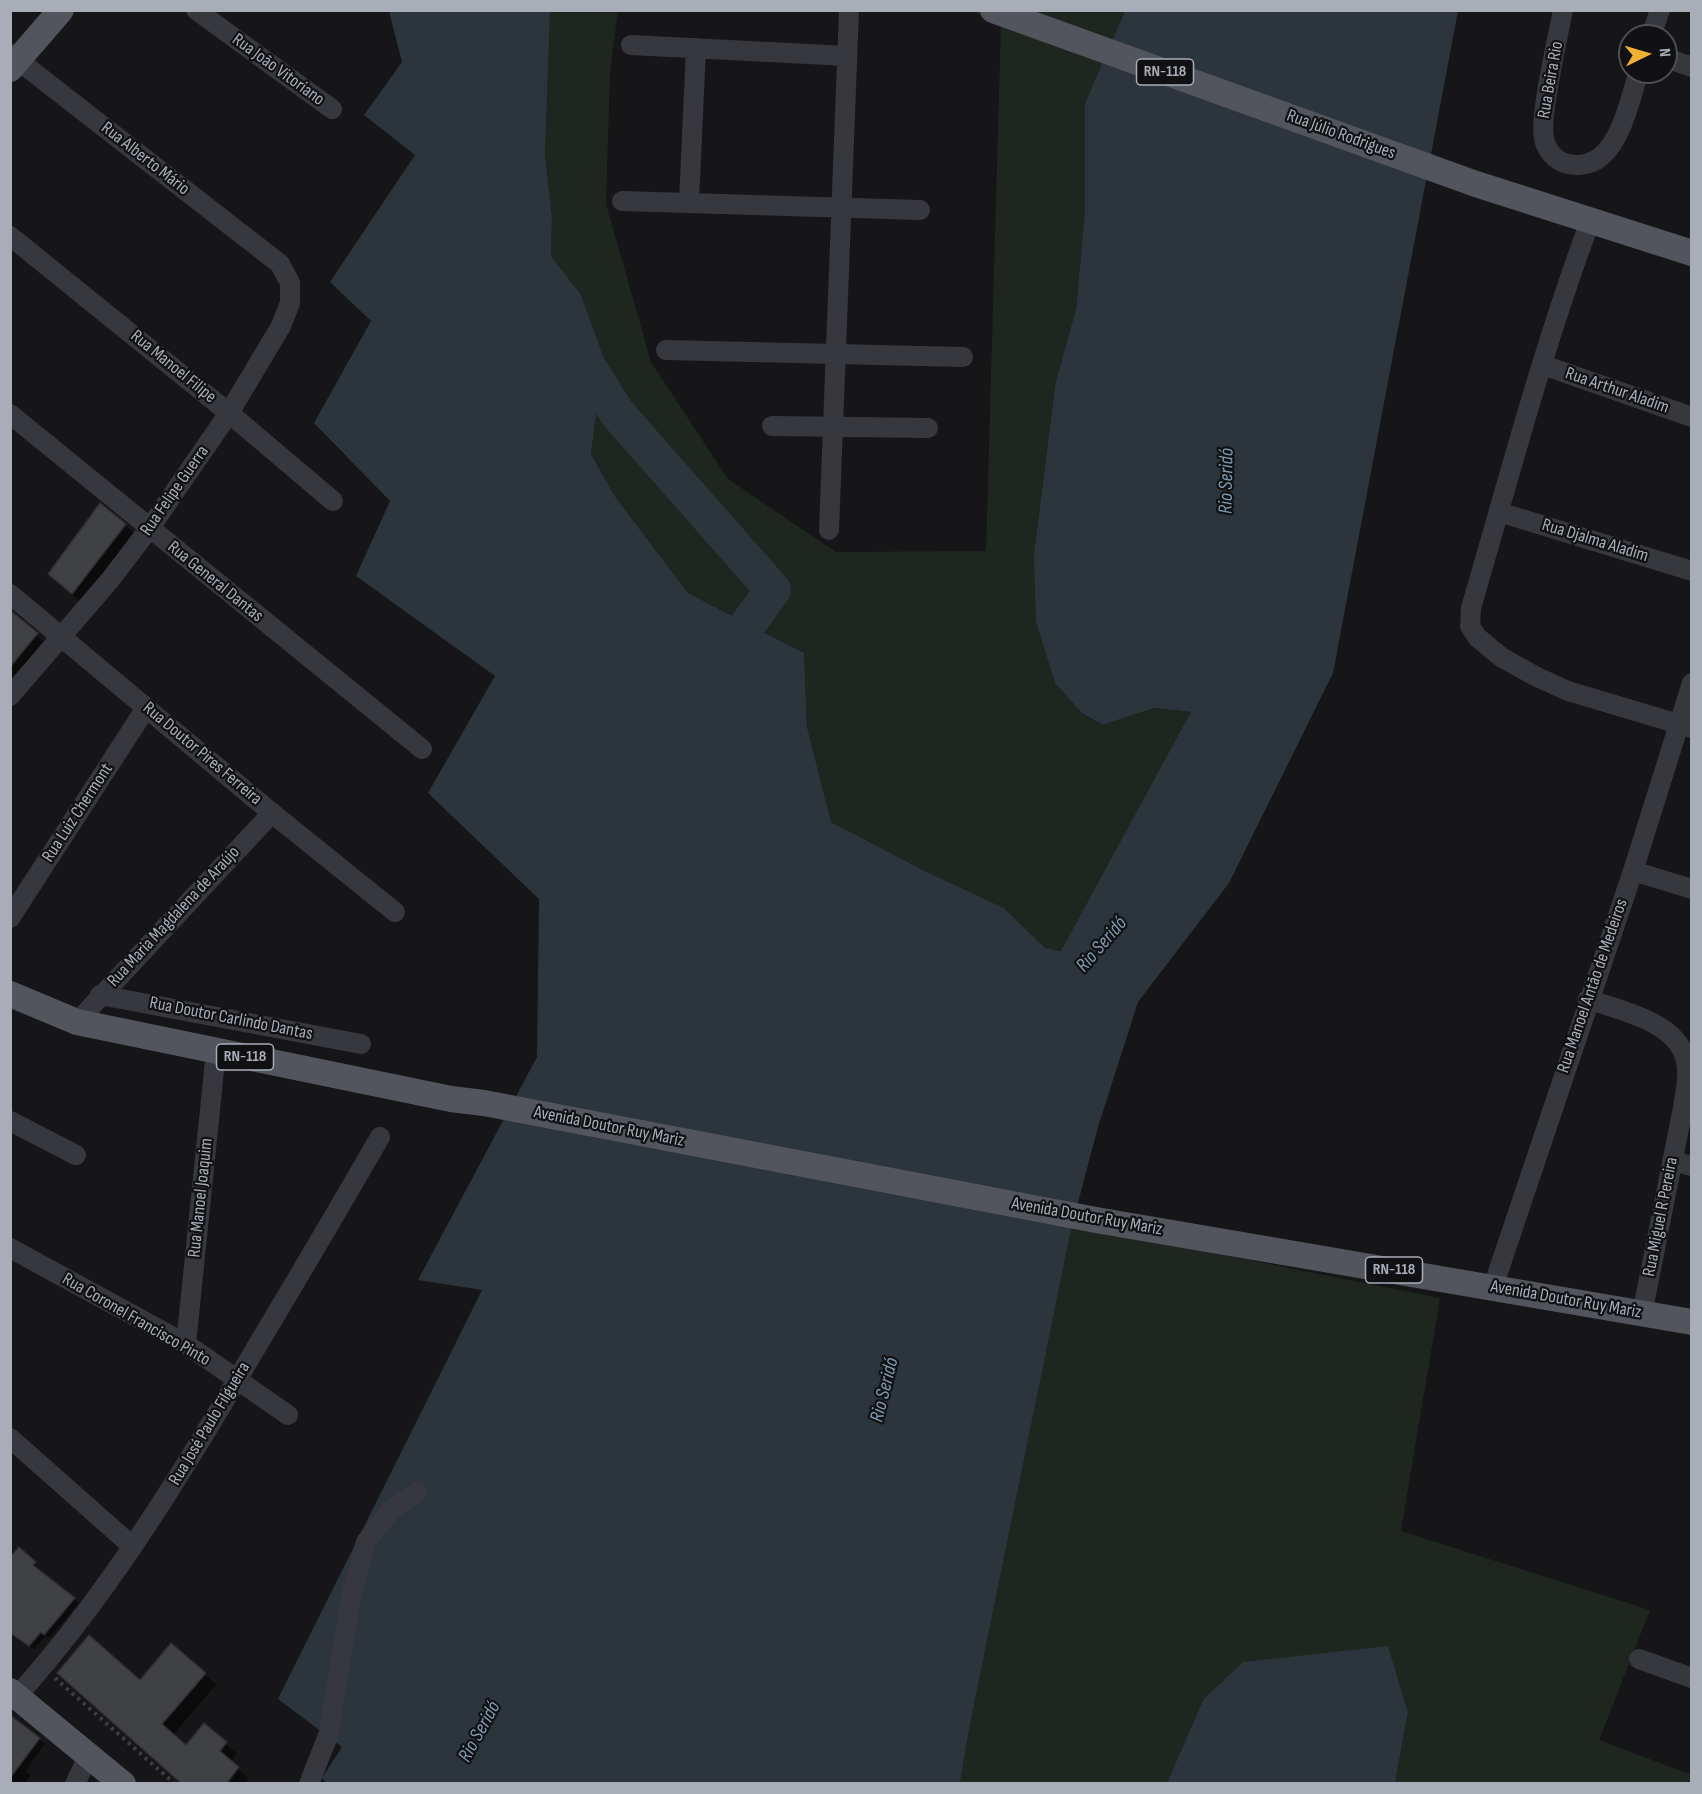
<!DOCTYPE html>
<html>
<head>
<meta charset="utf-8">
<style>
  body { margin:0 }
  #map { position:relative; width:1702px; height:1794px; overflow:hidden; background:#161618; font-family:"Sofia Sans Condensed",sans-serif }
  canvas { display:block }
  .frame { position:absolute; inset:0; border:12px solid #a8adb8; pointer-events:none }
  .north { position:absolute; left:1618px; top:24px; width:60px; height:60px; box-sizing:border-box; background:#111113; border:2px solid #4d4f55; border-radius:50%; rotate:85deg; font-size:16px; font-weight:700; line-height:24px; text-align:center; color:#a8adb8 }
  .north::after { content:''; display:block; margin:auto; width:21px; height:27px; background:#f2b134; clip-path:polygon(50% 0,100% 100%,50% 72%,0 100%) }
</style>
</head>
<body>
<div id="map">
<canvas width="1702" height="1794"></canvas>
<div class="frame"></div>
<div class="north">N</div>
</div>
<script>
const c = document.querySelector('canvas').getContext('2d');
c.lineJoin = 'round';
function fill(path, color) {
  c.fillStyle = color;
  c.fill(path, 'evenodd');
}
function trace(path, color, width, dash) {
  c.strokeStyle = color;
  c.lineWidth = width;
  c.lineCap = dash ? 'butt' : 'round';
  c.setLineDash(dash || []);
  c.stroke(path);
}
function write(font, color, halo, rows, align = 'center') {
  c.font = font + ' "Sofia Sans Condensed",sans-serif';
  c.lineWidth = 4.5;
  c.setLineDash([]);
  c.textBaseline = 'middle';
  c.strokeStyle = halo;
  c.fillStyle = color;
  for (const [text, x, y, turn = 0] of rows) {
    c.save();
    c.translate(x, y);
    c.rotate((+turn || 0) * Math.PI / 180);
    c.textAlign = isNaN(turn) ? turn : align;
    if (halo) c.strokeText(text, 0, 0);
    c.fillText(text, 0, 0);
    c.restore();
  }
}
fill(new Path2D(`
  M550,11h68l-8,60 -4,133 45,158 77,117 108,73 150,-1 15,-528 -31,-12h155l-40,92v108l-9,98 -20,72 26,332 19,12 53,-17 38,4 -130,239 -17,-3 -41,-40 -77,-36 -96,-50 -24,-95 -3,-74 -116,-60 -72,-95 -25,-44 13,-96 -23,-63 -30,-39 1,-40 -7,-62z
  M1072,1225l368,73 -39,233 249,79 -51,130 93,35 -1,9 -296,-1 13,-71 -20,-66 -185,54 -36,83 -207,1 10,-60z`), '#1e261f');
fill(new Path2D(`
  M389,11h161l-5,143 7,62 -1,40 30,39 23,63 -13,96 25,44 72,95 116,60 3,74 24,95 96,50 77,36 41,40 16,3 130,-239 -37,-4 -52,17 -20,-12 -27,-30 -19,-62 -2,-66 22,-174 20,-72 9,-98v-108l40,-92h333l-125,662 -104,210 -91,119 -40,125 -26,98 -102,499 -10,59h-633l-5,-5 20,-31 -64,-48 204,-409 -64,-10 119,-223 2,-158 -111,-106 67,-117 -139,-100 34,-75 -76,-78 57,-102 -41,-39 85,-127 -51,-40 38,-53z
  M1388,1646l20,66 -13,71h-228l36,-83 40,-38z`), '#2c353c');
fill(new Path2D(`
  M125,525l20,19 -53,68 -42,-38z
  M10,612l44,39 -44,55z
  M19,1549l20,19 -2,2 42,33 -30,35 -3,-2 -12,13 -21,-15 -3,-11v-73l5,4z
  M205,1674l11,11 -43,50 14,12 17,-22 33,29 -6,8 18,17 -4,5h-62l-113,-100 70,-2z
  M10,1717l35,27 -19,27 4,4 -5,9h-15z`), '#0007');
trace(new Path2D(`
  M574,344l43,69 156,177 -44,60 7,14`), '#2c353c', 36);
const building = new Path2D(`
  M100,503l26,21 -54,70 -24,-20z
  M10,610l28,23 -28,34z
  M19,1547l17,15 -3,3 42,33 -31,37 -3,-3 -12,14 -19,-13v-76z
  M89,1635l51,45 31,-37 35,30 -44,51 24,21 18,-22 23,19 -7,9 19,16 -13,17h-44l-125,-111z
  M10,1715l30,23 -30,40z`);
fill(building, '#404145');
trace(building, '#303034', 1.5);
trace(new Path2D(`
  M55,1678l120,106`), '#3d3f44', 4, [3, 4.5]);
trace(new Path2D(`
  M196,10l136,99
  M1563,10c-5,27 -24,107 -19,128 2,12 11,23 24,26 49,10 59,-58 71,-92
  M1651,36l9,-26
  M631,45l216,11
  M10,54l270,210 10,19v20l-9,23 -52,87 -80,116 -39,51 -100,116
  M1666,58l26,9
  M622,201l298,9
  M689,202l7,-154
  M1591,219c-48,128 -82,259 -120,389l-1,18 7,11 24,20 34,19 33,15 124,37
  M10,236l219,177 104,88
  M666,350l297,7
  M1543,365l149,52
  M10,414l412,335
  M772,426l156,2
  M1499,512l193,59
  M829,530l20,-520
  M10,594l262,219 123,99
  M1633,871l59,18
  M10,918l136,-210
  M100,995l261,49
  M1588,999c32,12 85,21 97,58 5,16 0,35 -2,51l-41,206
  M77,1022l195,-209
  M10,1121l66,34
  M1672,1161l20,5
  M10,1248l176,96 102,71
  M1493,1287l140,-416 59,-188
  M186,1344l30,-293
  M10,1438l122,108
  M1639,1659l53,19
  M17,1696c85,-94 155,-207 220,-316 48,-81 96,-161 143,-243
  M75,1784l13,-27
  M309,1784l20,-51 22,-138 15,-53 25,-32 26,-18`), '#37383d', 20);
trace(new Path2D(`
  M993,10l483,174 216,69
  M10,69l51,-59
  M10,994l67,28 374,77 33,4 612,117 596,102
  M10,1691l113,93`), '#53555c', 26);
for (const [x, y, w] of [
  [1165,72,57],
  [245,1057,57],
  [1394,1270,57]
]) {
  const box = new Path2D();
  box.roundRect(x - w / 2, y - 13, w, 26, 4.5);
  c.fillStyle = '#111113';
  c.fill(box);
  trace(box, '#a8adb8', 1.5);
}
write('bold 16px', '#a8adb8', null, [
  ["RN-118",1165,72],
  ["RN-118",245,1057],
  ["RN-118",1394,1270]
]);
write('18px', '#a8adb8', '#111113', [
  ["Rua João Vitoriano",278,70,36],
  ["Rua Beira Rio",1551,80,-80],
  ["Rua Júlio Rodrigues",1341,135,20],
  ["Rua Alberto Mário",145,159,38],
  ["Rua Manoel Filipe",173,367,39],
  ["Rua Arthur Aladim",1617,391,19],
  ["Rua Felipe Guerra",175,491,-55],
  ["Rua Djalma Aladim",1595,541,17],
  ["Rua General Dantas",215,582,39],
  ["Rua Doutor Pires Ferreira",202,754,40],
  ["Rua Luiz Chermont",78,813,-57],
  ["Rua Maria Magdalena de Araújo",174,917,-47],
  ["Rua Manoel Antão de Medeiros",1593,986,-71],
  ["Rua Doutor Carlindo Dantas",231,1019,11],
  ["Avenida Doutor Ruy Mariz",609,1127,11],
  ["Rua Manoel Joaquim",201,1198,-84],
  ["Avenida Doutor Ruy Mariz",1087,1217,10],
  ["Rua Miguel R Pereira",1661,1217,-79],
  ["Avenida Doutor Ruy Mariz",1566,1300,10],
  ["Rua Coronel Francisco Pinto",136,1320,30],
  ["Rua José Paulo Filgueira",210,1424,-59]
]);
write('italic 20px', '#7f9bb3', '#111113', [
  ["Rio Seridó",1227,481,-89],
  ["Rio Seridó",1102,945,-49],
  ["Rio Seridó",885,1390,-76],
  ["Rio Seridó",480,1732,-61]
]);
</script>
</body>
</html>
